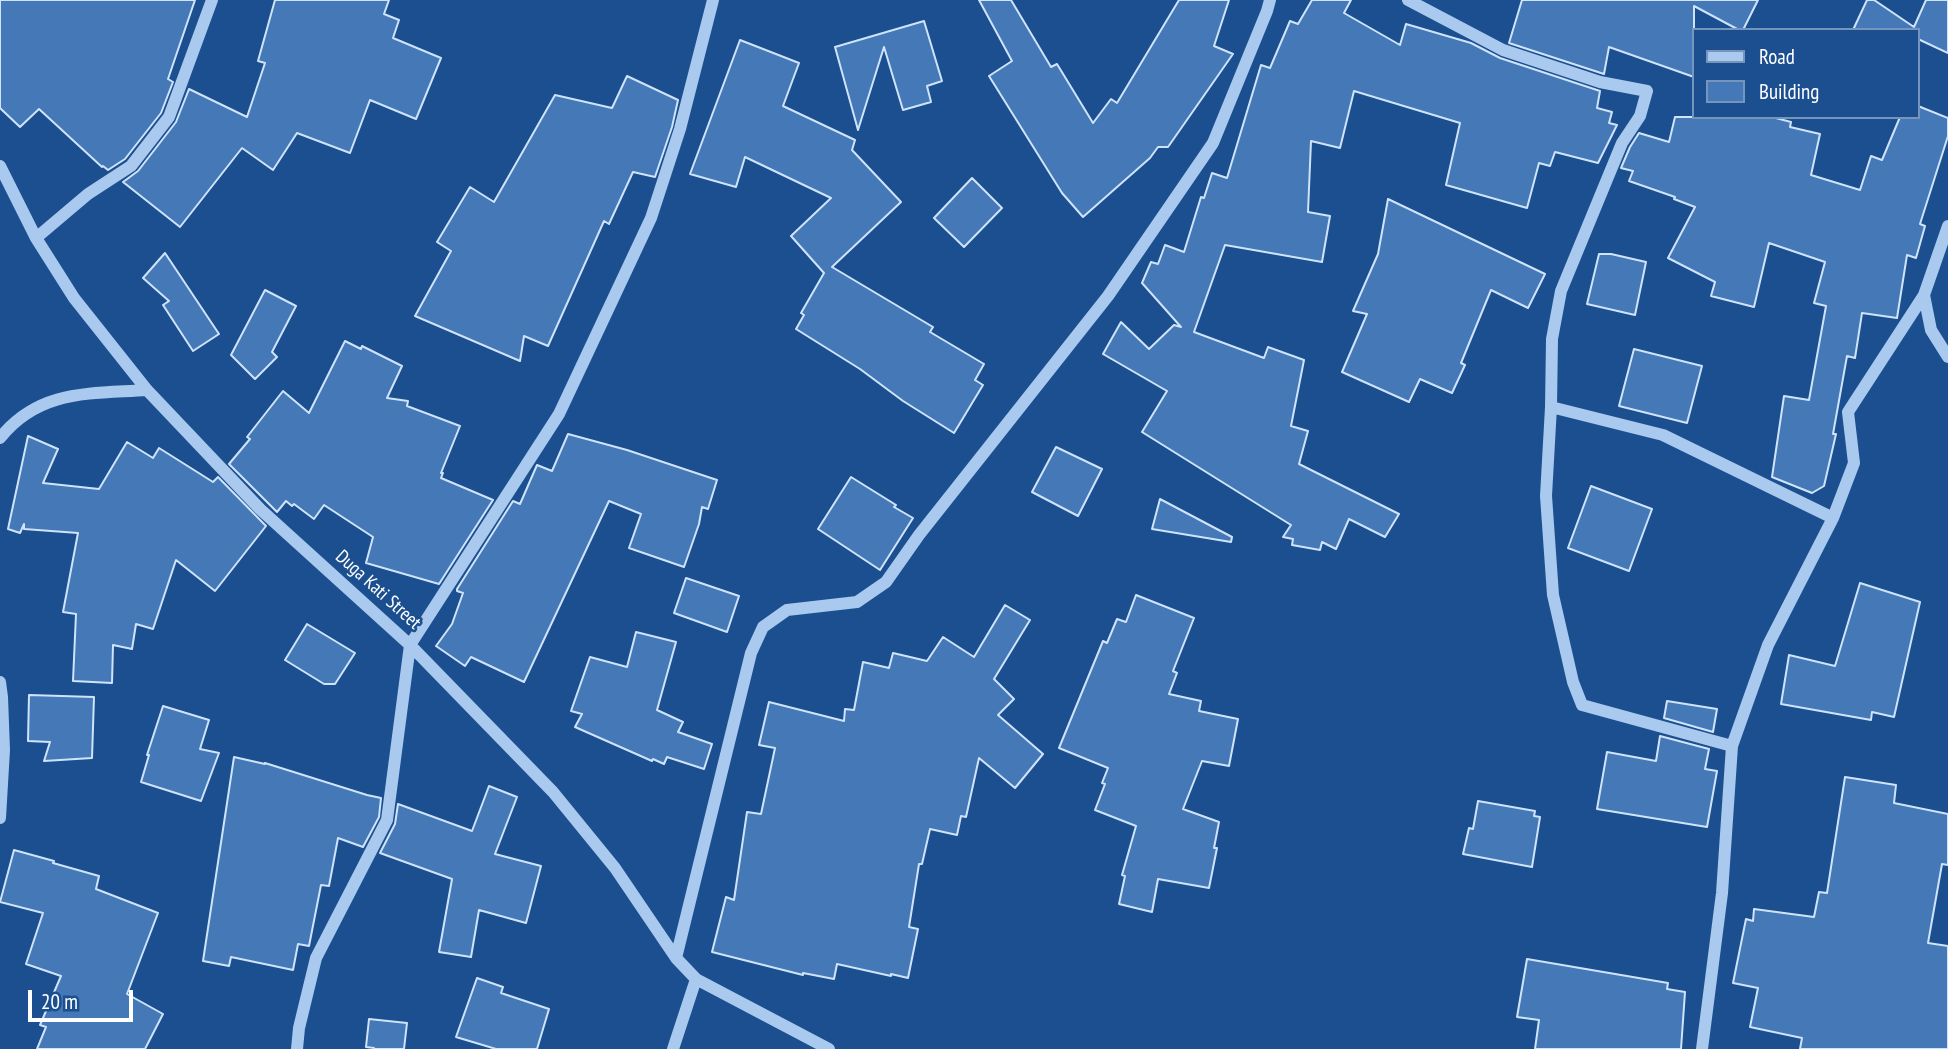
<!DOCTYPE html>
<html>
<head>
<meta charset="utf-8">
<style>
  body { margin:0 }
  #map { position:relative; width:1948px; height:1049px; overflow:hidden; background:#1b4f8f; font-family:"PT Sans Narrow",sans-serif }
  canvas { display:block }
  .legend { position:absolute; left:1692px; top:28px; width:228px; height:91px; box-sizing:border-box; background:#1b4f8f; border:2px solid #7695bc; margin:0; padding:9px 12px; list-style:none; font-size:21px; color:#fff }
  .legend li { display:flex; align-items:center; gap:14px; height:35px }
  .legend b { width:35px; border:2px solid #7695bc }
  .scale { position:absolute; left:28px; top:990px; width:105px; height:32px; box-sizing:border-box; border:4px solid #fff; border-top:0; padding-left:9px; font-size:21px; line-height:24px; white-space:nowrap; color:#fff; -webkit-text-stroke:5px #1b4f8f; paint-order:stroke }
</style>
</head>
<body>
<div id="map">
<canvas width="1948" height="1049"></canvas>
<ul class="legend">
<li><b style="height:9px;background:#a9c9ee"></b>Road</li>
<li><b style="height:19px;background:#4478b7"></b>Building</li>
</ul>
<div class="scale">20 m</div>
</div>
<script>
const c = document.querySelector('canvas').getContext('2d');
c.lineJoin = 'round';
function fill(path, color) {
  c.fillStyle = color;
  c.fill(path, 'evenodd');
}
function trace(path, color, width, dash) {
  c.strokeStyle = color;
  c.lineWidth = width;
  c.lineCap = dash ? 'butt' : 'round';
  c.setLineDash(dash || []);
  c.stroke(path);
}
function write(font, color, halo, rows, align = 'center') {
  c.font = font + ' "PT Sans Narrow",sans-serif';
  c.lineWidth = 5;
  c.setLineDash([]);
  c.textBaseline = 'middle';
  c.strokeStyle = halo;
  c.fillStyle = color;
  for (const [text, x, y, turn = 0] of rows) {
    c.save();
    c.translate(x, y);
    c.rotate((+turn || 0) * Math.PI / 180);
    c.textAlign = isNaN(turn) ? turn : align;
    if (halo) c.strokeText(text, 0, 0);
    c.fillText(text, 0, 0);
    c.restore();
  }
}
const building = new Path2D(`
  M0,0h195l-27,79 5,3 -12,31 -36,46 -17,11 -5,-4 -1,1 -63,-58 -19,18 -20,-19z
  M275,0h114l-5,14 15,6 -6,18 48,20 -25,61 -46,-19 -20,53 -53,-20 -24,37 -31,-22 -62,79 -57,-45 15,-11 38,-49 13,-33 58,28 18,-54 -7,-2z
  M979,0h32l40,67 6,-3 36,59 18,-24 6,4 62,-103h50l-15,46 19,8 -65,93h-10l-8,11 -67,59 -21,-24 -73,-117 23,-15z
  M1312,0h39l-7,13 56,32 6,-21 65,19 29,15 100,33 -3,17 15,4 -3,11 8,2 -19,38 -43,-11 -5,14 -11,-3 -12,45 -81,-23 14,-62 -106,-32 -14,57 -29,-7 -3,71 22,4 -8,46 -97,-17 -31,87 70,26 4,-11 36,13 -13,66 17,5 -9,33 100,50 -14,23 -36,-18 -13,30 -14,-7 -2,8 -28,-5 1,-6 -10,-2 8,-12 -149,-93 25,-41 -64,-37 18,-32 28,27 25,-24 7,2 -39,-44 9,-21 7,2 7,-19 19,7 17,-55 3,1 8,-25 15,5 34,-113 9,3 20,-47 8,3z
  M1522,0h236l-15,30h-4l-45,-24v71l-85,-30 -5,27 -95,-31z
  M1867,0h7l40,27 12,-27h22v53l-30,-14v-9h-65z
  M924,21l18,60 -15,5 4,16 -28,8 -19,-63 -26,83 -23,-83z
  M740,40l59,23 -16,43 72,34 -3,10 49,52 -69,65 101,60 -3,5 54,32 -9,16 8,5 -29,48 -51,-32 -43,-32 -64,-40 8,-14 -3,-2 23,-40 -33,-37 40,-38 -86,-41 -9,30 -46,-13z
  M627,76l51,24 -6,27 -17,50 -22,-5 -24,52 -5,-3 -56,125 -24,-10 -4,25 -105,-45 36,-65 -14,-9 33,-55 24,15 61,-107 57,13z
  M1918,106l30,12v18l-28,88 5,2 -9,32 -9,-3 -10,63 -35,-5 -7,45 -8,-2 -14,78h3l-12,52 -12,7 -40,-16 12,-81 25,4 17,-94 -12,-3 11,-41 -56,-19 -15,64 -43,-11 4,-14 -47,-24 27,-51 -21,-8 1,-2 -46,-16 4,-10 -12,-3 9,-21 9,-14 30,9 6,-25h97l19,5 -1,5 30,7 -9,41 49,15 11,-34 11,4 18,-43h18z
  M972,178l30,30 -38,39 -30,-29z
  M1388,199l157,75 -17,34 -37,-18 -30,73 4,2 -13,28 -32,-14 -11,23 -67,-30 25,-58 -14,-3 25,-57z
  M165,253l54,81 -26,17 -30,-46 6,-4 -26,-23z
  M1599,254h12l35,8 -11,53 -48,-11z
  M265,290l31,16 -24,46 5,5 -22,22 -24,-24z
  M345,341l16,8 1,-3 40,20 -15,32 21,3 -1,5 53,20 -19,47h2l-2,5 52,22 -54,84 -73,-21 7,-26 -49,-32 -10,14 -20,-15 -2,2 -6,-5 -9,11 -48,-48 21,-25 -3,-2 36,-46 26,22z
  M1634,349l68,17 -15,57 -68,-17z
  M568,434l59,16 90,30 -9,29 -6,-2 -3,17 -15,43 -55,-19 12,-34 -32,-13 -85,181 -53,-25 -6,9 -29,-20 16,-22 11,-31 -6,-2v-2l56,-88 7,3 17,-39 15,6z
  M28,436l30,13 -15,34 56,6 28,-47 26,16 6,-10 54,34 5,-5 48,49 -51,65 -39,-31 -23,69 -17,-5 -4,25 -19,-4 -1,38 -39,-2 3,-67 -13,-2 15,-79 -54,-4v-5l-4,9 -12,-4z
  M1056,447l46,22 -24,47 -46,-24z
  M851,477l45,28 -2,2 19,11 -33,52 -62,-41z
  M1591,486l61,23 -23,62 -61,-23z
  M1160,499l72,38 -1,5 -79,-13z
  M686,578l53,18 -12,36 -53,-19z
  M1860,583l60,19 -26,115 -22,-5 -1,8 -90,-16 8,-49 46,11z
  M1136,595l58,23 -21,53 4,2 -8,21 32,7 -2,10 39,8 -9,47 -27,-5 -19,48 36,13 -5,26h3l-8,40 -51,-9 -6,33 -33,-8 6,-28 -3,-1 14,-49 -41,-16 10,-26 -3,-1 6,-15 -49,-20 44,-107 4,2 10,-24 9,3z
  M1005,605l25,15 -36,59 20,20 -16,16 45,39 -28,34 -36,-30 -13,59 -5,-1 -4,19 -27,-6 -8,35h-3l-10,63 9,2 -10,49 -17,-4v2l-54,-12 -3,15 -31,-6v2l-91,-23 14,-55 8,3 13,-88 14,2 14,-66 -16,-3 10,-43 75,19 1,-12 9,1 9,-48 26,6 4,-15 34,8 16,-24 31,20z
  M307,624l48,29 -20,31h-11l-39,-24z
  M636,632l40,10 -19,68 26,12 -5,10 34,12 -8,25 -37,-12 -3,7 -11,-5 -1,2 -77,-34 7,-13 -11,-3 19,-54 37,10z
  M29,695l65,2 -2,61 -48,3 6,-19 -22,-1z
  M1667,701l50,8 -4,23 -49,-14z
  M163,706l46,14 -9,29 19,4 -18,48 -60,-19 8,-27h-2z
  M1660,736l49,13 -4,20 12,2 -10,56 -110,-18 10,-57 49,9z
  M234,757l31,7v-1l102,32 14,3 -2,19 -16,30 -25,-9 -9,48 -8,-1 -12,61 -11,-2 -5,26 -62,-13 -2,9 -26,-5z
  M1845,777l51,8 -2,18 54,11v51l-6,-1 -14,79 20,3v103h-148l2,-11 -52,-11 8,-39 -25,-5 13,-64 7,2 1,-12 60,8 5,-25 8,1z
  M489,786l28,11 -22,57 46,12 -15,57 -47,-13 -8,47 -32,-5 13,-73 -72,-26 15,-29 3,-20 74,27z
  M1478,801l57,10 -1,5 6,1 -8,50 -69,-13 6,-26 4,1z
  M14,850l40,11 -1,2 46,13 -3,13 62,24 -31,81 36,20 -18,35h-108l9,-22 -6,-2 21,-49 -35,-12 17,-51 -43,-11z
  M1527,959l141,24 -1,6 18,3 -4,57h-146l4,-29 -22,-3z
  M477,978l26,9 -2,6 48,16 -12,40h-41l-40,-12z
  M369,1019l38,4 -3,26h-30v-1l-8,-1z`);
fill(building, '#4478b7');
trace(building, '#cfe3fa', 2);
trace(new Path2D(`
  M1408,0l95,50 97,32 47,9 -7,25 -18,27 -61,148 -9,48 -1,68 -5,89 7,99 20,87 9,23 150,41
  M0,166l36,72 38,60 73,92 113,119 150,136 143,147 62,76 61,90 20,21 -23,70
  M1948,226l-24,69 7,35 17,27
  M36,238l52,-44 43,-28 38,-49 43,-117
  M1551,407l112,28 170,83
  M0,438c39,-49 90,-44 147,-48
  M0,682l2,15 2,53 -4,68
  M676,958l75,-305 12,-26 24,-17 70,-8 29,-20 33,-47 189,-239 105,-153 54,-132 3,-11
  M696,979l133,70
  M297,1049l2,-21 17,-70 71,-138 23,-175 149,-231 92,-196 29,-89 33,-129
  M1702,1049l20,-156 10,-147 36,-101 65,-127 21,-55 -6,-51 76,-117`), '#a9c9ee', 12);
write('19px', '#fff', '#1b4f8f', [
  ["Duga Kati Street",378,590,42]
]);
</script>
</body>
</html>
